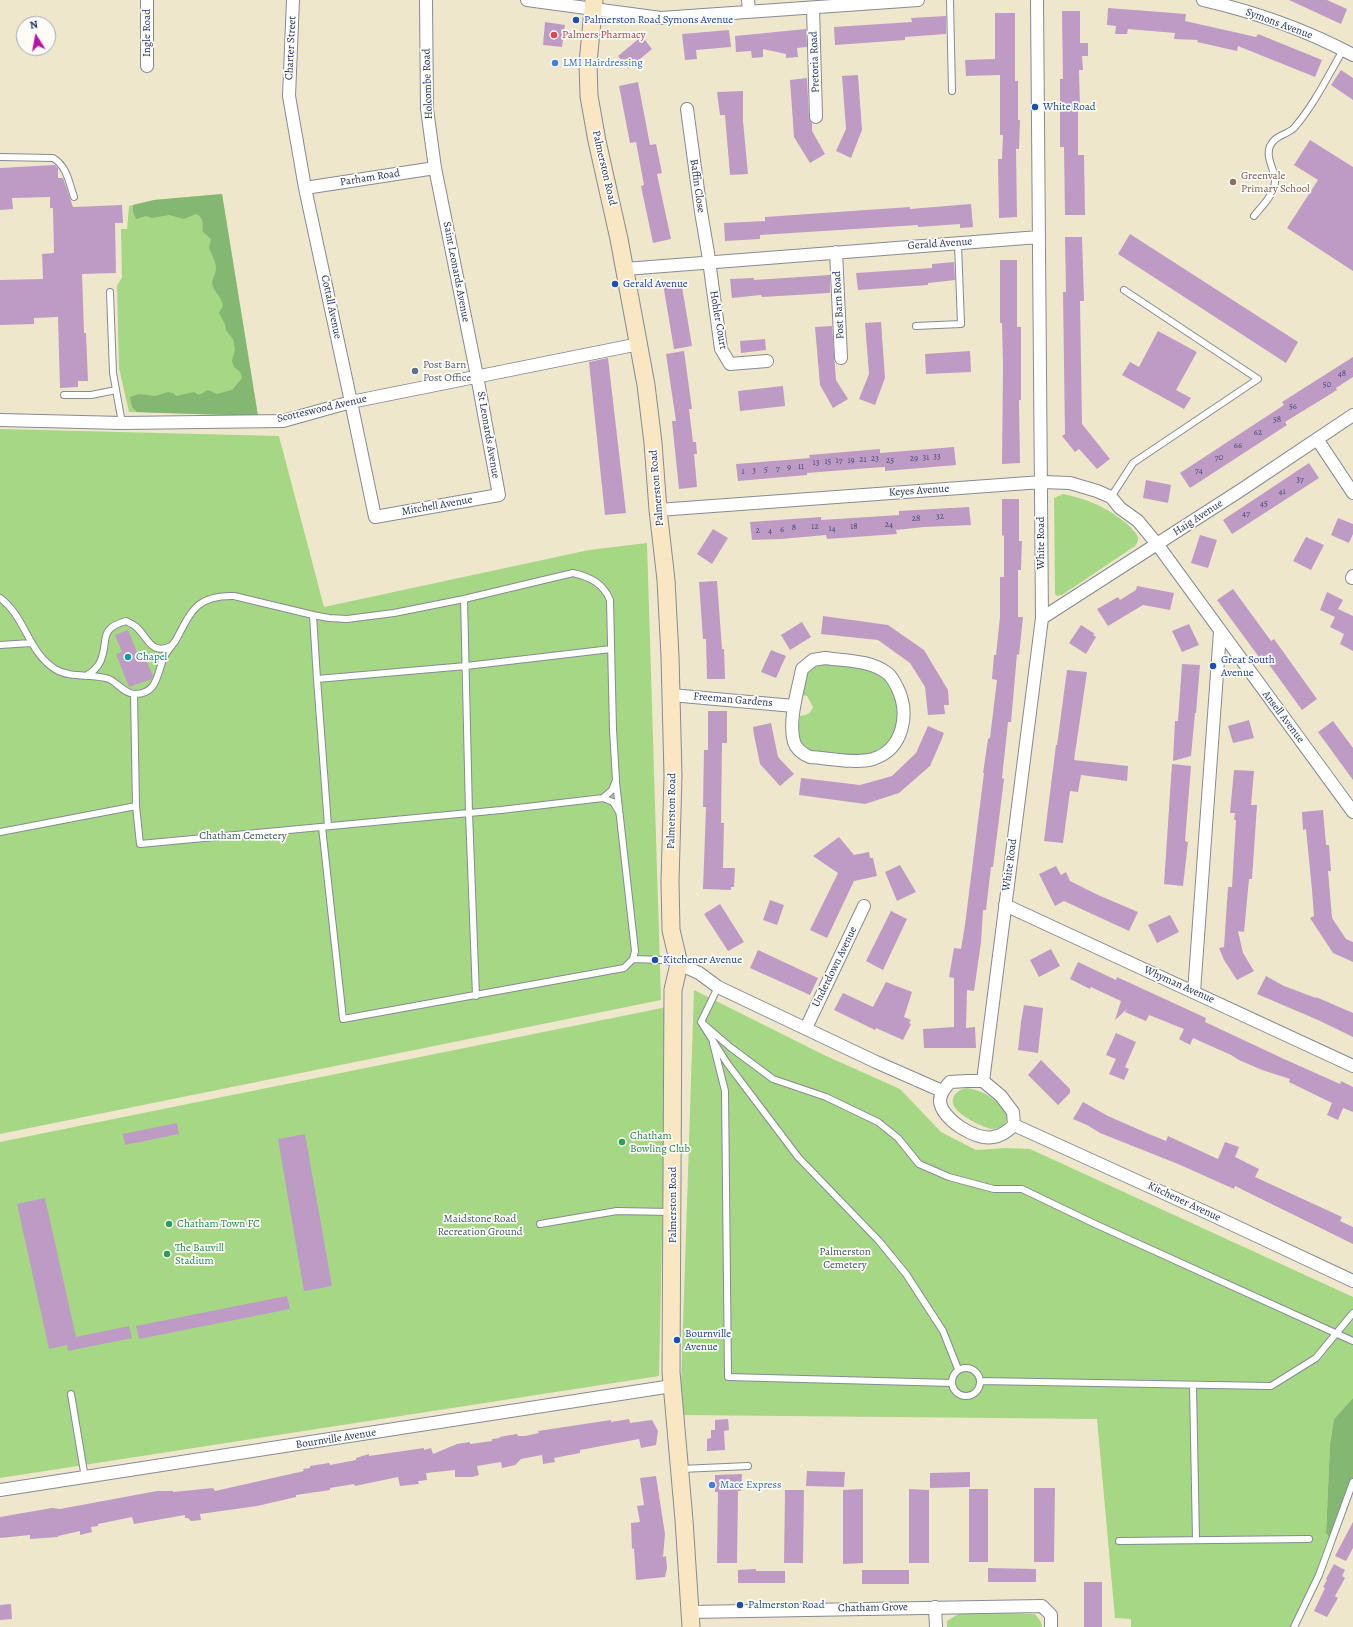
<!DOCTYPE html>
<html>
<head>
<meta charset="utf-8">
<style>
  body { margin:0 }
  #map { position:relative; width:1353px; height:1627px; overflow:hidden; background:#efe7cc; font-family:Alegreya,serif }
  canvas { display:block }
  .north { position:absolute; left:16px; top:16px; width:40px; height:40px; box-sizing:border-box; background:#fdfcf7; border:1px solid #a3aaba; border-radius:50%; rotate:349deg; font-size:11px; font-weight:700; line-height:16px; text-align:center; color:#1b2f5e }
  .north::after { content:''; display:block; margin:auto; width:14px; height:18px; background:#b5179e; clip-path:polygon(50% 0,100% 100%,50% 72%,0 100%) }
</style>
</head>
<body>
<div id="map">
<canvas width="1353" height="1627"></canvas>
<div class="north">N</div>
</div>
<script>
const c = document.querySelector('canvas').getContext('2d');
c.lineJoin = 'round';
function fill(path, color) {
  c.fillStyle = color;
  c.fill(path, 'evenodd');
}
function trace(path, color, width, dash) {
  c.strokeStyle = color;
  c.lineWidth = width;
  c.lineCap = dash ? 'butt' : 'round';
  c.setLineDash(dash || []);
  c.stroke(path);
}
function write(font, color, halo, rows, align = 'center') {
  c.font = font + ' Alegreya,serif';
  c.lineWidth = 3.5;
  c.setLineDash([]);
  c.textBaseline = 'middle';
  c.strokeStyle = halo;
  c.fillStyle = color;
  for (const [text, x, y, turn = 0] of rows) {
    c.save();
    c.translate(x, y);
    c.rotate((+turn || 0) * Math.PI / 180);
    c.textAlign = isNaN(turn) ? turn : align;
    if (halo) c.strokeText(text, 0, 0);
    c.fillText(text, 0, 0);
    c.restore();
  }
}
fill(new Path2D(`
  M222,194l36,222 -129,-4 -10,-44 -2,-82 5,-9 -1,-48h6l2,-23 25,-6z
  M0,429l279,7 45,171 265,-57 58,-7 14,457 -661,134z
  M1063,494c10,2 21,5 30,9 12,4 38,21 44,32 2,4 1,8 -2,11l-73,49 -5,1 -2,-2 -1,-96z
  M827,664c13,2 35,3 46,7 32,12 34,65 4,80 -19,10 -44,3 -64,0 -17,-6 -15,-20 -13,-35 7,-1 10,-2 13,-9l-6,-11 -5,-1c4,-19 4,-28 25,-31z
  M694,990l130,65 76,34 41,43 35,18 30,-2 24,1 323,148v101l-19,21 -4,25 -4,89 6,8 -38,86h-163v-8l-16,-1 -18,-199 -417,-4z
  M667,1007l-8,369 -659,102v-336z
  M967,1088c19,3 31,13 42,28l-5,9c-3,2 -8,4 -12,4 -8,-1 -27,-11 -33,-17 -12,-10 -5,-22 8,-24z
  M964,1612l71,2 6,8 1,5h-95v-6l8,-5z`), '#a6d785');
fill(new Path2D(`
  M222,194l36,222 -121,-4 -5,-5 -2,-10 9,-3 16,2 13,-4 5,1 3,3 18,-4 5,3 9,-5 9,4 15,-4 10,-12 -2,-6 -6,-5 -2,-6 3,-12 -2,-10 -7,-9 -1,-6 -6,-11 4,-7c-2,-10 -6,-11 -10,-19 -3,-6 3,-12 3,-18 0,-8 -4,-14 -7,-21l2,-9 -8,-7c-1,-9 2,-13 -7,-18l-12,5 -15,-4 -17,3 -6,-2 -10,3 -3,-8v-6l21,-5z
  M1353,1398v84l-21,59 -6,-8 4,-89 4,-25z`), '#84b872');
fill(new Path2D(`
  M1289,0h38l20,9 -6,15z
  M1108,8l78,6 -1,7 71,16 2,-3 64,26 -7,17 -77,-31 -1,5 -40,-9 1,-2 -24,-1 1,-6 -47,-4 -1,5h-12l1,-8 -9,-1z
  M1062,11h18v32h8v13h-6l1,14h-4l1,39h-2v46h6l1,60h-20l-1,-68h-4v-68h3z
  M995,13h20v68h3v39h2l-1,29h-3l1,68 -18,1 -1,-59h4l1,-24h-3v-60l-34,1 -1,-16 30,-1z
  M946,16v18l-41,3v3l-70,5 -1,-18 78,-5 -1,-4z
  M545,22l20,3 -3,22 -19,-2z
  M806,29l1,18 -10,1 1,9 -12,1v-4l-23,-5v8l-11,1 -1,-7 -15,1 -1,-16z
  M729,30l2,17 -35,3 1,9 -12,1 -3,-26z
  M642,36l10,13 -24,20 -10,-13z
  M1341,70l12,8v22l-22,-15z
  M858,75l4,55 -11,28 -15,-7 10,-22 -4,-53z
  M807,78l2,40 3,5v8l13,23 -15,9 -16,-26 -4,-57z
  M638,82l12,63 6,-1 6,29 -5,1 14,65 -18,4 -12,-57 3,-1 -8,-43 -6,1 -11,-57z
  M743,91v30l5,53 -18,1 -5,-60h-5l-3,-23z
  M1310,140l43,27v104l-66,-43 31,-48 -24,-15z
  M55,165l3,3v10h5l10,29 49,-2 1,18h-8l1,50 -34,1 2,59h2l2,48h-10v6l-18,1 -2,-71 -24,1v6l-34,1v-45l43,-1 -1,-25 12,-1 -1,-45h-3v-11l-38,1 1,11 -13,1v-42z
  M971,204l2,23 -13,1v-4l-42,3v-2l-158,10v4l-35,2 -1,-18 41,-2v-4l145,-10v2z
  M1130,234l168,108 -12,21 -168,-109z
  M1065,237h17l2,64h-4l2,123 28,35 -13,10 -18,-20 -4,3 -13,-16 3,-2 -2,-142h3z
  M1000,260h17v67h4v73h-2l1,63 -18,1 1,-99 -1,-42h-2z
  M954,262l1,18 -27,3v2l-70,5 -2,-17 76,-5v-4z
  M830,275v18l-68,4 -1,-2 -29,3 -2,-19 24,-1v2z
  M681,281l11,65 -18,3 -11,-65z
  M881,322l4,56 -10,27 -16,-6 10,-25 -4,-51z
  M832,326l4,54 12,19 -15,9 -13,-23 -5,-58z
  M1158,331l39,21 -21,38 15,8 -7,11 -62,-34 8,-13 9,5z
  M765,339l1,11 -25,3 -1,-12z
  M684,351l8,58h-3l4,33h3l1,12h-3l3,33 -18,2 -7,-68h4l-10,-67z
  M970,351l1,21 -45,2 -1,-20z
  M1353,357v20l-17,11 1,2 -52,32 2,3 -97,63 -10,-15 104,-68 -2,-3z
  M608,358l18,155 -21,2 -16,-153z
  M783,386l2,20 -45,5 -2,-20z
  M954,447l2,18 -71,6v-4l-15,1 -63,5v2l-69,6 -2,-17 74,-6 -1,-3 12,-1 59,-5v4z
  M1309,463l10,15 -87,56 -9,-14z
  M1146,480l25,5 -3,18 -25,-5z
  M1002,499h17v42h3l-1,29h-3v47h5l-4,38 -2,-1 -6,68h-3l-6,56 2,1 -11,88h-2l-5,43h-3l-2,32 -7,49 -7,-1 -1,38 9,-1 1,21h-52l-1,-19 31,-2v-49l-5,-1 5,-29 7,1 4,-24 19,-152h-1l5,-34 2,-1 7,-58 -5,-1 2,-24h2l4,-38v-40h4v-42l-2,1z
  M969,507l2,18 -47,2 -28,3 1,4 -70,5 -1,-4 -45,4 -29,1 -2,-18 71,-5v3l78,-5v-4z
  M1338,518l15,6v10l-4,9 -18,-8z
  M713,529l15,9 -16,26 -15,-10z
  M1200,535l17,5 -9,28 -17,-5z
  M1306,537l18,8 -13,25 -18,-9z
  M717,581l5,68h2l1,30h-18l-1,-40h-3l-4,-57z
  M1137,586l37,7 -4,17 -27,-5 -35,21 -11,-17 21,-12 2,3 16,-10z
  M1233,589l38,52 3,-2 43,60 -15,11 -40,-55 -3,2 -42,-57z
  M1327,592l16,8 -5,9 15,7v35l-13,-7 4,-10 -14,-7 5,-10 -15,-7z
  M823,616l65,9 36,25 24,40 1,15h-5l1,9 -17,1 -3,-28 -15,-24 -32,-23 -57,-6z
  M802,622l9,15 -21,13 -9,-15z
  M1189,624l10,21 -17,7 -10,-21z
  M1081,625l14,9 -2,1 3,2 -10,17 -17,-11z
  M128,630l13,32 5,-2 7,16 -1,3 -23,8 -13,-33 6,-2 -7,-17z
  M771,650l15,6 -10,22 -15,-6z
  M1182,664l18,1 -4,48h-1l-4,43 -18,5 2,-40h3z
  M1067,670l20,2 -13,88 54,6 -1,15 -46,-6 -3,17 -8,-1 -7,52 -19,-2 12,-96h1z
  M708,711h19v32h-5l-1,80h3l-1,45h12l-1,19h-3v3l-28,-1 3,-82h-3l1,-57h4z
  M1249,720l5,18 -21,5 -5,-17z
  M1333,721l20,27v32l-35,-48z
  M771,723l7,34 16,17 -14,12 -20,-22 -6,-29 -1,-8z
  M928,726l16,7 -3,8 -11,25 -31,27 -34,11 -66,-9 2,-17 59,7 32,-9 24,-23z
  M1172,764l19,2 -6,75 3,1 -5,44 -19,-2z
  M1234,770l20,1 -3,34h6l-5,74h-3l-5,53 -6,-1 5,22 11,18 -17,9 -13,-20 -5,-12 5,-1 4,-60h4l4,-67h-2l1,-7h-5z
  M1323,810l3,35h3l2,26h-3l4,47 14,21 7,3v20l-20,-9 -23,-35 4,-2 -2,-26 -6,-61 -3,1 -1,-18z
  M839,837l15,18 15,-3 1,6h3l4,18 -23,5 -27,57 -17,-8 28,-57 -25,-17z
  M900,865l16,27 -19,9 -12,-29z
  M1056,866l5,9 5,-3 4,9 28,14 40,17 -9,19 -65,-30 -9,5 -16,-32z
  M770,900l14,5 -7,20 -14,-5z
  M720,904l24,38 -16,9 -24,-37z
  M891,911l16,8 -24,51 -17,-9z
  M1170,915l9,17 -22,11 -9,-18z
  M1051,949l9,17 -21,11 -9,-17z
  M758,950l60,28 -8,17 -60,-27z
  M1078,962l38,18 1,-3 89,41 -1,4 79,37 56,25 1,-3 12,6v25l-10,-4 -5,12 -11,-5 5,-12 -43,-21 1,-3 -28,-9 -23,-10 -8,-5 -38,-17 -3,7 -11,-6 5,-10 -35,-14 -3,6 -21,-9 2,-3 -12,11 6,-19 -30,-14 -1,2 -20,-10z
  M1266,976l18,10 32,12v-1l37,16v24l-35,-17 -61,-26z
  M886,982l26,10 -8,25 7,3 -2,3 2,1 -8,16 -27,-12 -1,2 -41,-20 9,-17 30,14z
  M1024,1005l19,3 -5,45 -20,-3 3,-28z
  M1116,1033l20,9 -11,25 4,2 -5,11 -15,-6 7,-15 -10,-4z
  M1041,1060l29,29v4l-12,12 -30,-30z
  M1083,1102l25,14 41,18 17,7 2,-5 50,23 7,-17 14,5 -4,10 24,12 -4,8 87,40 -2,4 13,6v17l-118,-58 -1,3 -56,-25 -78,-31 -13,-8 -14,-6z
  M177,1123l2,11 -54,11 -2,-11z
  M305,1134l27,152 -28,5 -26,-152z
  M45,1198l31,139 53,-11 3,12 -64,13 -1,-6 -18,4 -32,-145z
  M287,1296l3,13 -151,30 -3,-13z
  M629,1419l1,4 22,-3 6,11 -2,14 -15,3 -2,-9 -59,11v3l-26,5 1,4 -12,2 -1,-9 -21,4 -6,6 -13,3 -1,-6 -24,4 2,9 -7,2h-17v-7l-29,3 1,7 -9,1 1,3 -19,2 -2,-9 -43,9 -1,-2 -24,4v2l-34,5v2l-39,9 -57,8 1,6 -10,1 -3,-3h-3v-3l-51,9 -2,-7 -34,7v2l-7,1 1,5 -12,3v-4l-22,5v1l-28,2v-4l-30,3v-21l52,-9 8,1 97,-18h16v1l40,-4 2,3 89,-20 -1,-2 7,-1v-2l19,-3 1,2 26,-5v-2l13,-4v2l55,-8v2l7,-2 2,6 24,-10 13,-2v2l22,-3v-2l8,-1 -1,-1 18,-3 1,2h7l14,-3 -1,-2 73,-11v2z
  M728,1419l1,11 -5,1 1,19 -18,1v-12l4,-1v-8h4v-10z
  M807,1471l38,1 -1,15 -38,-1z
  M970,1472v15l-40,1v-15z
  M742,1474l-1,17h-3l-1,72h-20l1,-71h-3v-17z
  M656,1476l9,58 -2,23 3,-1 1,12 -2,9 -29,3 -2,-32 -2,1 -1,-26 9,-1 -3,-16 7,-1 -4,-27z
  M1034,1488h21l-1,74h-20z
  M863,1489v74l-20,1v-74z
  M909,1489l20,1v73h-20z
  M969,1489h19v73h-19z
  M785,1490h19l-1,73h-19z
  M1353,1522v26l-7,13 -11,-5z
  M1334,1564l11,6 -3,6 3,2 -10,18 3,2 -11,19 -13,-6 11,-23 -2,-1 4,-7 -1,-1z
  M988,1568l48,1v13h-48z
  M756,1569v2h29v12h-47v-13z
  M862,1570h47v14h-47z
  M1084,1582h18v45h-18z
  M11,1604l1,15 -12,1v-15z`), '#be9bc5');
const lane = new Path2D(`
  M950,0l2,91
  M0,157l53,1c14,8 16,25 21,39
  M1254,216c7,-9 20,-21 21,-34 1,-11 -10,-23 -5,-36 5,-11 17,-11 24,-18 20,-23 34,-52 49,-78
  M110,292l3,81 9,50
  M916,326l45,-2 -3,-80
  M64,395h27l25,-5
  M1111,497l22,-34 125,-84 -134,-89
  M0,598c25,18 28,54 55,71 16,10 37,4 54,10 8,3 15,15 26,15 23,0 22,-21 29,-37 3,-6 8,-11 12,-17 15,-29 21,-45 58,-44l79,19 16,3 18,1 47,-6 70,-14 109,-26c17,4 30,10 37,27l3,130 3,50 -4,10 -9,8 -102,12 -361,34 -4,-38 -2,-112
  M464,599l5,214 7,183
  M313,615l4,64
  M0,645l31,-2
  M86,676c6,-4 12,-8 15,-16 8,-21 -3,-31 25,-39 3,2 7,3 9,5 13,10 15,30 36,20
  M603,798l10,4 6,10
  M328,826l-11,-147 149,-13 145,-17
  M322,827l21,192 281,-51 9,-9 2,-8 -19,-169
  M0,832l136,-26
  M633,959l30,1 14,3
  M718,987l-17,35 26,41 71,94 81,84 27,33 37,57 15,38
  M701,1022l29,25 43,32 53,18 52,25 20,16 21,26 30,13 45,12h28l73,35 258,117
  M713,1043l12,48 3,286 224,6
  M540,1224l77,-13 54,1
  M952 1382a14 14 0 1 1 28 0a14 14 0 1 1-28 0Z
  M980,1381l291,5 45,-28 37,-45
  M1193,1385l3,154
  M71,1394l14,84
  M681,1469l67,-3
  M1119,1541l190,-2
  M1294,1627l25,-52 34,-93`);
const street = new Path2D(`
  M293,0l-4,96 16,92 46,214 24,115 124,-22 -22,-119 -42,-208 -8,-59 -1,-109
  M527,0l134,18 257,-18
  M748,0l1,12
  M1203,0c52,12 103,30 150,55
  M813,8l3,109
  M147,66v-66
  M687,109l14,103 7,41 13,96 9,15 37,-3
  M305,188l130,-20
  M836,252l5,106
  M625,269l414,-32
  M0,420l122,3 161,-2 68,-19 288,-58
  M1317,439l36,54
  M658,510l384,-28 28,1 27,8 14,6 9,11 18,13 19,23 196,268
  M1352,578l1,-2
  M1042,618l199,-128 112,-75
  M825,658c21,3 45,2 62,15 5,3 7,9 10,14 13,26 7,62 -24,72 -17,5 -45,-1 -63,-2 -7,-3 -14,-8 -16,-15 -6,-21 4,-52 8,-73l11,-9z
  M671,695l123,11
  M1005,905l348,161
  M679,964l20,9 19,14 158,75 66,29
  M1194,992l26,-360
  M806,1028l58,-122
  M967,1081h16l18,15 12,16 1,13c-5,5 -13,11 -21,12 -17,4 -52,-18 -53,-36 0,-8 5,-13 10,-19z
  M983,1081l59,-463 -5,-618
  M1014,1125l198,90 141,66
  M0,1490l672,-104
  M935,1607l1,20
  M690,1612l352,-6 9,9v12`);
const secondary = new Path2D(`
  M594,0l-6,63 1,33 8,45 22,98 27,146 7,58 5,67 8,70 4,76 3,120 -3,105 1,49 8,34 -6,26 -2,382 13,148 7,107`);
trace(lane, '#858b95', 8);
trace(street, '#858b95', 14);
trace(secondary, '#858b95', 19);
trace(lane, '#fff', 6);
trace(street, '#fff', 12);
trace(secondary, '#f9e7c3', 17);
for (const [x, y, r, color] of [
  [576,20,4,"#1a4fb4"],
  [554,35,4,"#e0444e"],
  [555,63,4,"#3f7fe0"],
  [1035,107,4,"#1a4fb4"],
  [1233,182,4,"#8d6e63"],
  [615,284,4,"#1a4fb4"],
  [415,371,4,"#5c6f8a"],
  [128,657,4,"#0f9aa8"],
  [1213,666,4,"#1a4fb4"],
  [655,960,4,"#1a4fb4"],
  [622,1142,4,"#2e9e5b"],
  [169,1224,4,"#2e9e5b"],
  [167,1254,4,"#2e9e5b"],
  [677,1340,4,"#1a4fb4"],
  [712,1485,4,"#3f7fe0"],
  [740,1605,4,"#1a4fb4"]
]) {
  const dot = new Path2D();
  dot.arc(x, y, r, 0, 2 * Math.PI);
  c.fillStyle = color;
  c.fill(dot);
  trace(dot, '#fdfcf7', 1.5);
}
write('9px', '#444a78', null, [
  ["48",1342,374],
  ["50",1327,385],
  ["56",1293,407],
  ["58",1277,420],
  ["62",1258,433],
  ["66",1238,446],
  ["33",937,457],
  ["31",926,458],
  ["70",1219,458],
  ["23",875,459],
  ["29",914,459],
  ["21",863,460],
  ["17",839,461],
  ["19",851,461],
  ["25",890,461],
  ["15",828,462],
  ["13",816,463],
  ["11",801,467],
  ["9",789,468],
  ["7",778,469],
  ["5",766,470],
  ["3",754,471],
  ["74",1199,471],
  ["1",743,472],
  ["37",1300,480],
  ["41",1282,492],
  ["45",1264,504],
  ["47",1246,514],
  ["32",940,517],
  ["28",916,519],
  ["24",889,525],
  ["12",815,527],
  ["18",854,527],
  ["8",794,528],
  ["14",832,529],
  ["6",782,530],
  ["2",758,531],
  ["4",770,531]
]);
write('11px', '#164399', '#fdfcf7', [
  ["Palmerston Road Symons Avenue",584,20],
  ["White Road",1043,107],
  ["Gerald Avenue",623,284],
  ["Great South",1221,660],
  ["Avenue",1221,673],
  ["Kitchener Avenue",663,960],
  ["Bournville",685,1334],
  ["Avenue",685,1347],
  ["Palmerston Road",748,1605]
], 'left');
write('11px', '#1b2f5e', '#fdfcf7', [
  ["Symons Avenue",1279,24,20],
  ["Ingle Road",147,33,-90],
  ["Charter Street",291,48,-87],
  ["Pretoria Road",815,62,-92],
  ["Holcombe Road",428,84,-92],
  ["Palmerston Road",604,168,77],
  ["Parham Road",370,178,-9],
  ["Baffin Close",697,186,82],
  ["Gerald Avenue",940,244,-4],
  ["Saint Leonards Avenue",456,272,79],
  ["Post Barn Road",839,305,-93],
  ["Cottall Avenue",331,307,78],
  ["Hohler Court",718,320,80],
  ["Scotteswood Avenue",322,409,-13],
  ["St Leonards Avenue",488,435,80],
  ["Palmerston Road",657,488,-95],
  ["Keyes Avenue",919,491,-4],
  ["Mitchell Avenue",437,506,-10],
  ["Haig Avenue",1198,518,-33],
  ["White Road",1041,543,-90],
  ["Freeman Gardens",733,700,5],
  ["Ansell Avenue",1283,717,53],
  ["Palmerston Road",672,811,-89],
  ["White Road",1010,865,-82],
  ["Underdown Avenue",835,967,-64],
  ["Whyman Avenue",1179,985,24],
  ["Kitchener Avenue",1184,1202,25],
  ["Palmerston Road",673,1205,-90],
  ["Bournville Avenue",336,1439,-9],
  ["Chatham Grove",873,1608,-1]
]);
write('11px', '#be3a42', '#fdfcf7', [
  ["Palmers Pharmacy",562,35]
], 'left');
write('11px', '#366cbe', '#fdfcf7', [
  ["LMI Hairdressing",563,63],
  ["Mace Express",720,1485]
], 'left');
write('11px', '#785e54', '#fdfcf7', [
  ["Greenvale",1241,176],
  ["Primary School",1241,189]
], 'left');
write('11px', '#4e5e75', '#fdfcf7', [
  ["Post Barn",423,365],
  ["Post Office",423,378]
], 'left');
write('11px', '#0d838f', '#fdfcf7', [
  ["Chapel",136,657]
], 'left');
write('11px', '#3e5968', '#fdfcf7', [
  ["Chatham Cemetery",243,836],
  ["Maidstone Road",480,1219],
  ["Recreation Ground",480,1232],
  ["Palmerston",845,1252],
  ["Cemetery",845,1265]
]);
write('11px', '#27864d', '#fdfcf7', [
  ["Chatham",630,1136],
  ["Bowling Club",630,1149],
  ["Chatham Town FC",177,1224],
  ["The Bauvill",175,1248],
  ["Stadium",175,1261]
], 'left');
</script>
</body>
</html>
